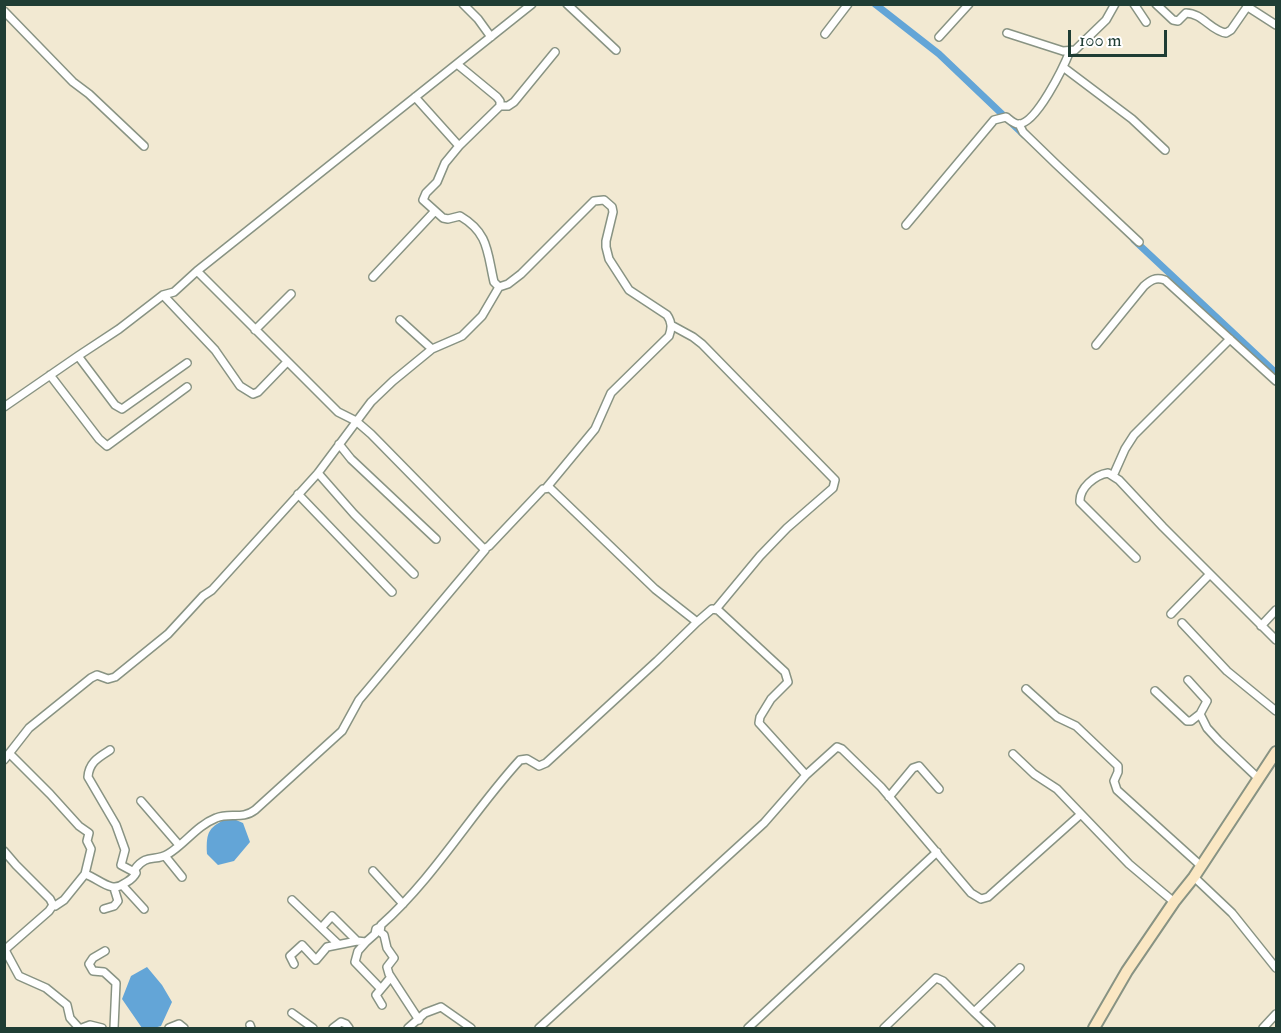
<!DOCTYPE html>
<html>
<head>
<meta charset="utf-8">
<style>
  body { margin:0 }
  #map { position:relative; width:1281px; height:1033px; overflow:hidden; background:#f2e9d2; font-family:"IM FELL Double Pica",serif }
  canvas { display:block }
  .frame { position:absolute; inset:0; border:6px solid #1f3d34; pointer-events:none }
  .scale { position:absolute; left:1068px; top:30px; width:99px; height:27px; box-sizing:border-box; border:3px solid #1f3d34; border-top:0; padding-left:8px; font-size:18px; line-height:21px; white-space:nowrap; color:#1f3d34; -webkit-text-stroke:4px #fff; paint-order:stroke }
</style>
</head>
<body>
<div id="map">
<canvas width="1281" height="1033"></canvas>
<div class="frame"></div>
<div class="scale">100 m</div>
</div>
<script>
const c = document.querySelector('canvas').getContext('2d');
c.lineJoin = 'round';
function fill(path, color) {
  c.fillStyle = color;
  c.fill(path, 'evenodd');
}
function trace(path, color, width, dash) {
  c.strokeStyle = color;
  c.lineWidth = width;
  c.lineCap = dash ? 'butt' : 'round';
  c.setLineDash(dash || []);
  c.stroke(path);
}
fill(new Path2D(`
  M229,817l14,6 7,19 -16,19 -16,4 -11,-11c-1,-24 2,-26 22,-37z
  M147,967l15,18 10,17 -11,24 -7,2h-12l-20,-29 9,-23z`), '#63a5d7');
trace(new Path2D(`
  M875,4l64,50 85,81
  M1134,240l142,133`), '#63a5d7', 7);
const street = new Path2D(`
  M463,4l15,15 13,18
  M567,4l49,46
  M1134,4l12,18
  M1156,4l17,16 5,1 8,-8c16,0 25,18 40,20l5,-3 18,-26
  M1248,7l28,18
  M4,11l69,71 16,12 55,52
  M1007,33l56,18 12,-1 31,-30 9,-16
  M825,34l23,-30
  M939,37l30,-33
  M457,64l40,33 3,4v5l-41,40 -14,17 -8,19 -11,11 -3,7 20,18 5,1 12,-3c29,17 27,36 34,66l5,5 9,-3 13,-10 73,-73 10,-1 8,7 1,5 -7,29v6l3,12 20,31 38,25c5,7 5,13 2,21l-58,57 -16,36 -48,58
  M1063,67l69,52 33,31
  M415,97l44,49
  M500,106h8l6,-4 41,-50
  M1019,124l4,8 33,32 83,78
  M906,225l88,-105 12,-3c3,2 8,7 12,7 18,1 46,-58 52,-73
  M197,271l141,141 18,9 15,13 113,115 5,-3 54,-57 7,-1 105,101 42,33 15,-13 6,1 67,62 3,10 -17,17 -11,18 -1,6 47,52
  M373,277l62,-66
  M163,295l52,55 25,36 13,8 5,-2 29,-30
  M671,325l22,12 9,7 133,136 -2,8 -46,40 -27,28 -44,53
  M255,330l36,-36
  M1096,345l48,-59c7,-6 11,-9 21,-6l111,101
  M432,349l30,-13 20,-20 17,-29
  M78,356l37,49 7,4 65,-46
  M50,375l49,64 8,7 80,-59
  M4,407l74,-51 41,-27 44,-34 11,-3 23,-21 335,-267
  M339,444l12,15 85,80
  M318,473l36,41 60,60
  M1113,476l12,-27 9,-14 96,-96
  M298,494l94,98
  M1136,558l-56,-56c-1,-14 15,-27 28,-29l11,7 44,47 113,113
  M1171,614l39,-40
  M1182,623l45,48 49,40
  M1261,626l15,-16
  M1188,680l19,21 -7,13 7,14 11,12 40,38
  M1026,689l31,28 19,9 42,40v6l-4,9 3,9 83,75
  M1155,691l32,30h4l9,-7
  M110,750c-11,7 -21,12 -22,27l28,48 9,25 -4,15 15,8
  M10,754l40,40 29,32 10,7 -2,8 4,8 -6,25
  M1013,754l21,20 23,15 72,75 45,38
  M4,760l25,-32 62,-50 6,-3 11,4 7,-2 53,-43 35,-38 9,-6 106,-117 53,-71 22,-21 39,-32 -32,-29
  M889,797l24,-29 6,-2 20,23
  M141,801l38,44
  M4,851l12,14 34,34 3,6 -4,6 -40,35 -4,4 14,26 27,12 21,17 3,13 9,10
  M165,856l17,21
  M373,871l30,33
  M1194,877l38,36 44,55
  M123,886l21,23
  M292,900l46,44
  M53,905l2,1 9,-6 21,-26c15,5 26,20 40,9 5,-3 8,-4 11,-10l-1,-4c12,-16 20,-7 33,-15 17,-10 28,-28 48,-36 14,-6 26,2 39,-8l87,-79 17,-31 126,-150
  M104,909l10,-3 4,-5 -4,-13
  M322,927l10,-11 25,25
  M366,942l-8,9 -3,11 26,27
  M105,951l-12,7 -4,6 4,7 11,1 12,11 -2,45
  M294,964l-4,-8 12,-11 14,15 11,-13 30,-6 9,1 9,-8 1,-5 4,-2
  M382,1005l-6,-10 15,-18
  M292,1013l21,15
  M419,1020l-30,-46 -2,-7 7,-9 -7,-10 -3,-13 -4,-3 1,-7c54,-48 91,-113 139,-165l7,-1 12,7 7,-3 111,-102 40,-39
  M250,1025l1,3
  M82,1028l8,-3 12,3
  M169,1028l10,-4 5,4
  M333,1028l8,-6 5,2 3,4
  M408,1028l17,-15 16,-6 30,21
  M539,1028l225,-205 42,-48 31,-28 5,2 39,38 90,106 10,6 7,-2 93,-83
  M748,1028l189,-176
  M884,1028l52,-50 7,3 31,31
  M991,1028l-17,-16 46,-44
  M1263,1028l13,-14`);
const secondary = new Path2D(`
  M1094,1028l33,-57 47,-69 20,-25 82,-125`);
trace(street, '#889383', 10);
trace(secondary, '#889383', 14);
trace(street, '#fff', 7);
trace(secondary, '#fae7c3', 10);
</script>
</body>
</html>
